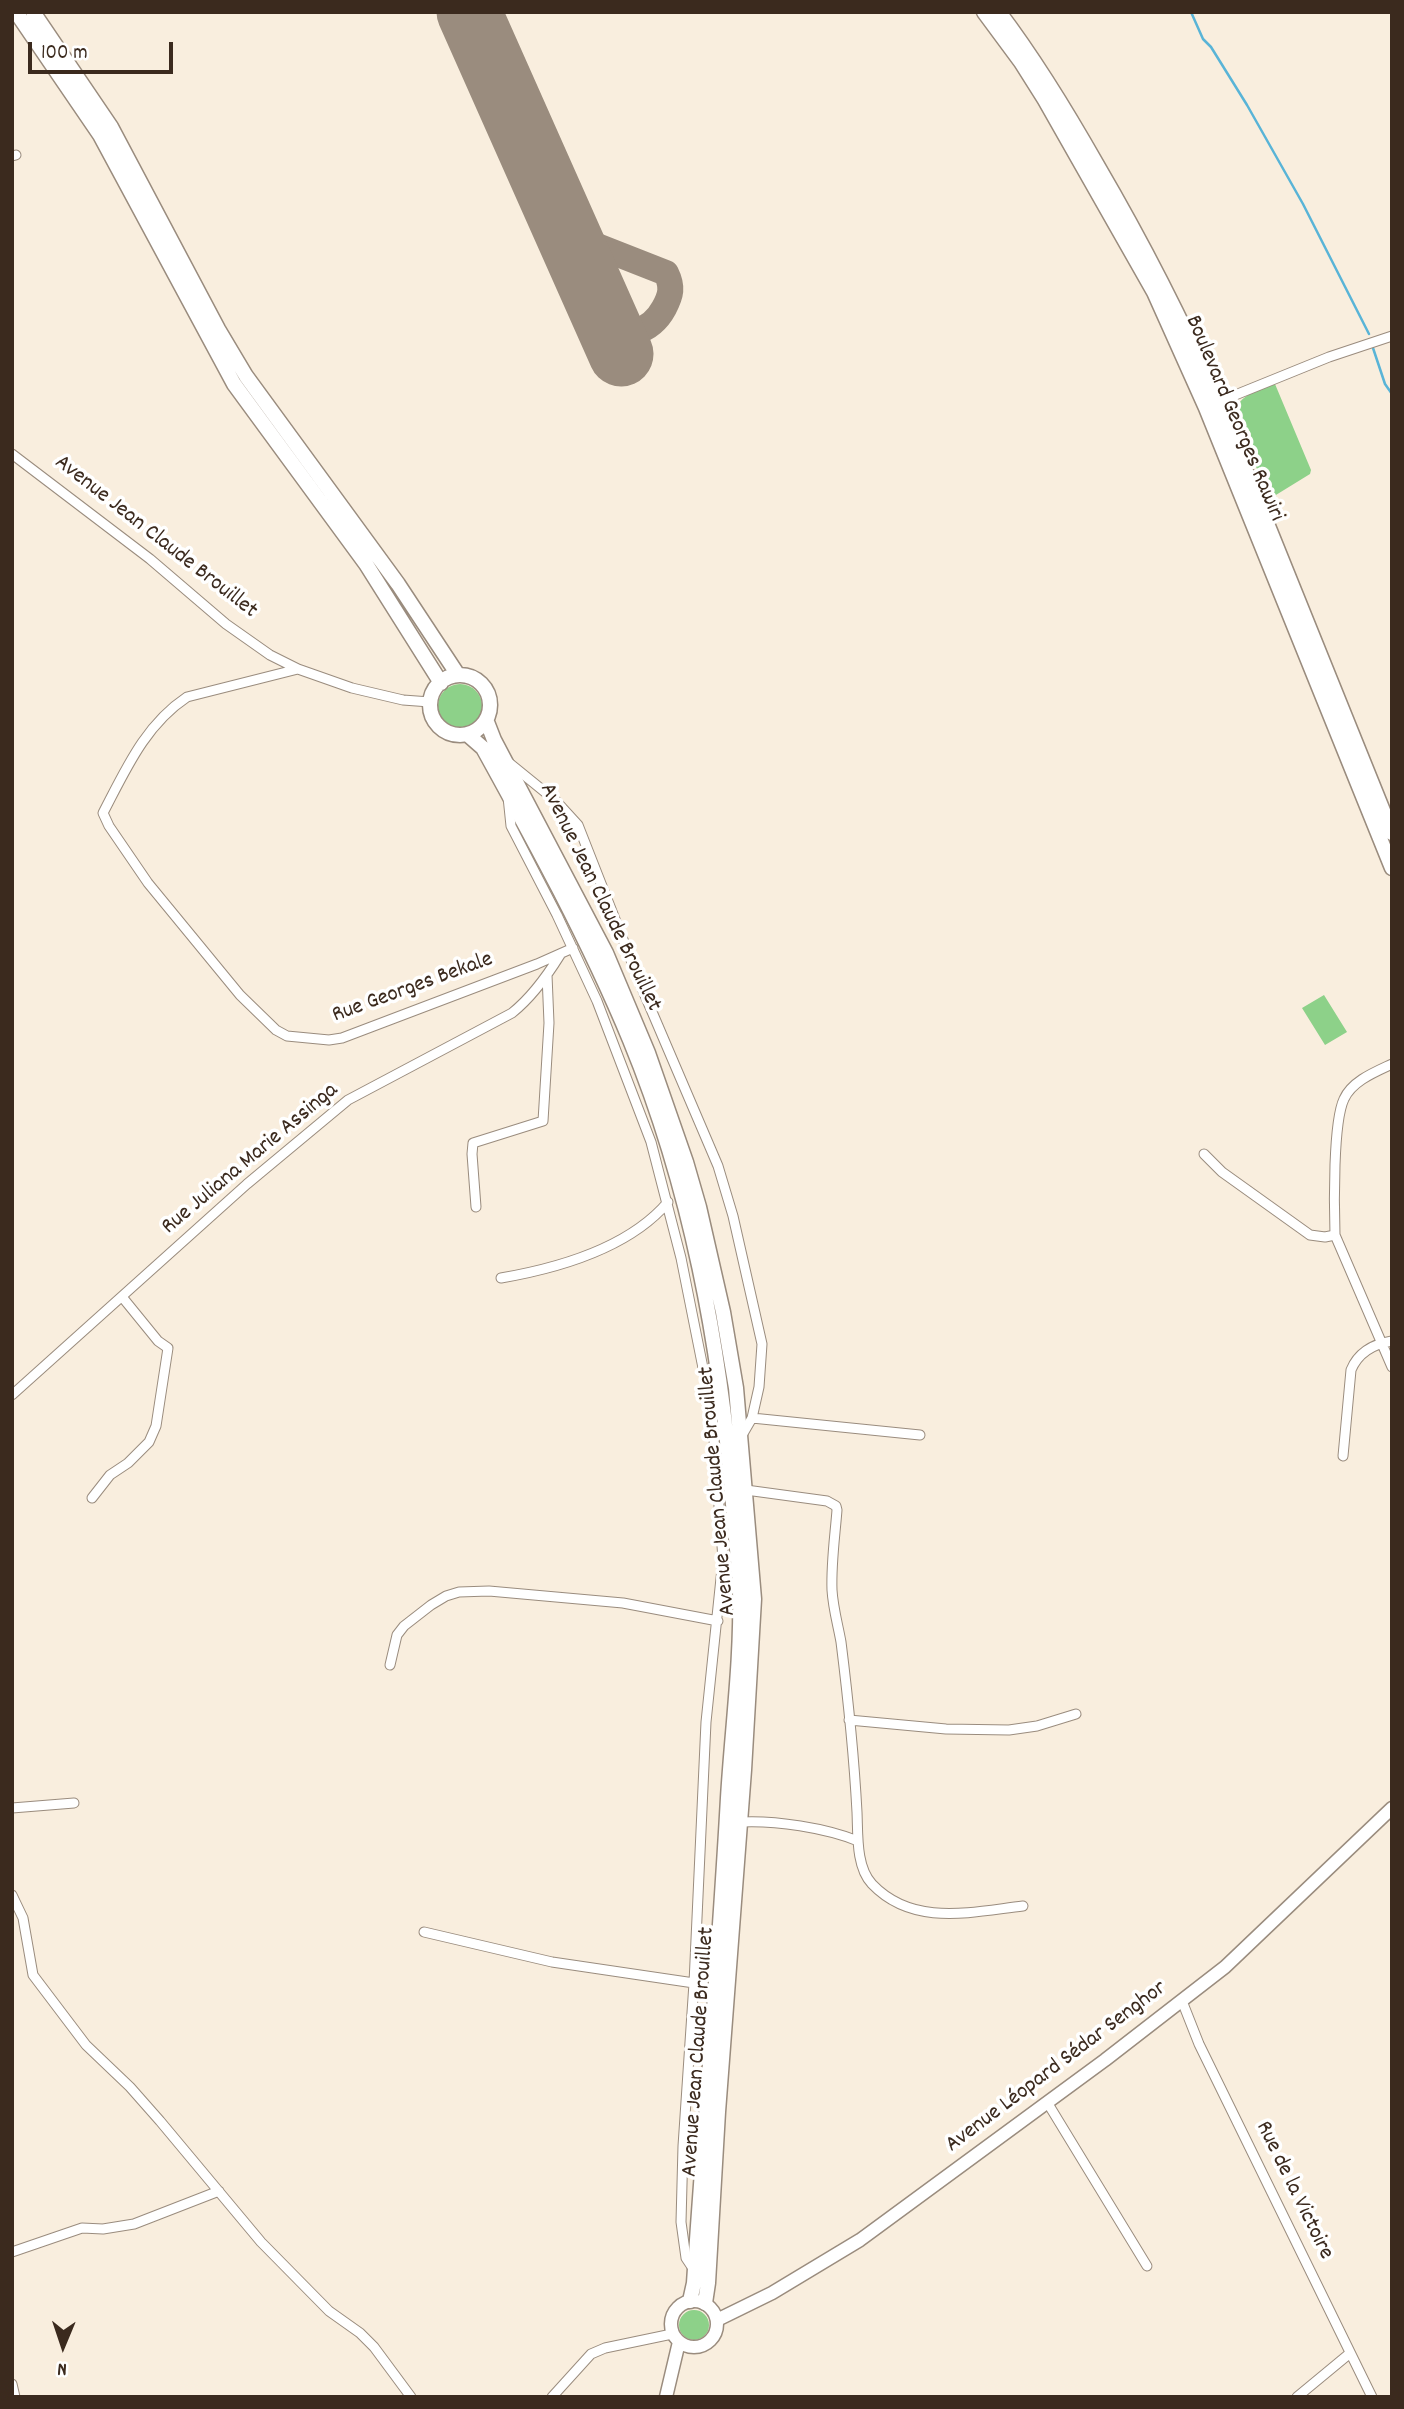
<!DOCTYPE html>
<html>
<head>
<meta charset="utf-8">
<style>
  body { margin:0 }
  #map { position:relative; width:1404px; height:2409px; overflow:hidden; background:#f9eede; font-family:Dekko,sans-serif }
  canvas { display:block }
  .frame { position:absolute; inset:0; border:14px solid #3b2a1e; pointer-events:none }
  .north { position:absolute; left:28px; top:2311px; width:70px; height:70px; -webkit-text-stroke:5px #fff; paint-order:stroke; rotate:182deg; font-size:19px; font-weight:700; line-height:28px; text-align:center; color:#3b2a1e }
  .north::after { content:''; display:block; margin:auto; width:24px; height:32px; background:#3b2a1e; clip-path:polygon(50% 0,100% 100%,50% 72%,0 100%) }
  .scale { position:absolute; left:28px; top:42px; width:145px; height:32px; box-sizing:border-box; border:4px solid #3b2a1e; border-top:0; padding-left:9px; font-size:21px; line-height:24px; white-space:nowrap; color:#3b2a1e; -webkit-text-stroke:5px #fff; paint-order:stroke }
</style>
</head>
<body>
<div id="map">
<canvas width="1404" height="2409"></canvas>
<div class="frame"></div>
<div class="north">N</div>
<div class="scale">100 m</div>
</div>
<script>
const c = document.querySelector('canvas').getContext('2d');
c.lineJoin = 'round';
function fill(path, color) {
  c.fillStyle = color;
  c.fill(path, 'evenodd');
}
function trace(path, color, width, dash) {
  c.strokeStyle = color;
  c.lineWidth = width;
  c.lineCap = dash ? 'butt' : 'round';
  c.setLineDash(dash || []);
  c.stroke(path);
}
function write(font, color, halo, rows, align = 'center') {
  c.font = font + ' Dekko,sans-serif';
  c.lineWidth = 7;
  c.setLineDash([]);
  c.textBaseline = 'middle';
  c.strokeStyle = halo;
  c.fillStyle = color;
  for (const [text, x, y, turn = 0] of rows) {
    c.save();
    c.translate(x, y);
    c.rotate((+turn || 0) * Math.PI / 180);
    c.textAlign = isNaN(turn) ? turn : align;
    if (halo) c.strokeText(text, 0, 0);
    c.fillText(text, 0, 0);
    c.restore();
  }
}
fill(new Path2D(`
  M1275,384l36,86 -1,4 -39,24 -5,-7 -32,-78c7,-20 22,-21 41,-29z
  M438 706a22 22 0 1 1 44 0a22 22 0 1 1-44 0Z
  M1324,995l23,37 -22,13 -23,-37z
  M679 2325a15 15 0 1 1 30 0a15 15 0 1 1-30 0Z`), '#8dd189');
trace(new Path2D(`
  M1191,12l12,27 8,8 36,58 56,99 66,130
  M1373,348l12,36 7,10`), '#59b4d7', 2.5);
trace(new Path2D(`
  M557,210l25,30 84,33c7,14 5,22 -2,35 -28,52 -109,17 -84,-47`), '#9a8c7e', 26);
trace(new Path2D(`
  M469,12l152,342`), '#9a8c7e', 65);
const street = new Path2D(`
  M12,156l4,-1
  M1218,402l111,-45 63,-21
  M12,454l138,105 76,65 44,31 28,14 54,19 51,12 27,2
  M298,669l-111,28c-42,28 -61,72 -84,116l6,13 39,57 92,112 36,35 11,6 42,4 13,-2 195,-74 36,-16
  M508,762l48,39 22,24 66,168 74,173 15,50 29,128 -3,43 -7,31 -11,19
  M508,797l3,29 46,89 40,86 54,141 30,116 31,155 11,146 -17,163 -12,261 -11,163 -2,76 5,36 8,12
  M1392,1064c-17,8 -40,17 -48,35 -11,23 -10,107 -9,136l57,132
  M1204,1154l18,18 88,63 15,2 10,-2
  M476,1207l-4,-53 1,-11 70,-22 6,-98 -2,-48
  M501,1278c58,-10 128,-30 167,-76
  M12,1395l235,-211 101,-84 164,-87c20,-16 35,-37 48,-58
  M752,1418l168,17
  M1343,1456l8,-86c7,-17 22,-26 41,-29
  M746,1490l81,11 9,5 1,4c-2,26 -6,53 -5,80 1,18 6,35 9,52 7,56 13,114 16,170 1,23 -1,55 15,72 41,43 99,28 151,22
  M92,1498l18,-23 18,-12 21,-21 7,-16 12,-78 -10,-7 -35,-43
  M390,1665l7,-30 7,-9 27,-21 15,-9 13,-4 30,-1 134,12 95,18
  M849,1720l97,9 63,1 28,-4 39,-12
  M12,1808l62,-5
  M740,1822c35,-2 86,6 118,19
  M12,1895l11,23 10,57 53,70 44,42 30,34 101,121 68,69 31,22 14,14 37,50
  M424,1932l128,30 142,21
  M1182,2001l17,43 173,353
  M1047,2102l100,164
  M12,2252l70,-24 21,1 31,-5 85,-33
  M12,2384l3,13
  M552,2397l39,-43 14,-6 67,-14
  M1297,2397l52,-43`);
const secondary = new Path2D(`
  M671 2324a23 23 0 1 1 46 0a23 23 0 1 1-46 0Z
  M717,2320l55,-27 88,-53 245,-180 120,-93 167,-159
  M666,2397l13,-55`);
const primary = new Path2D(`
  M16,12l84,123 134,249 132,180 75,119
  M33,12l78,115 107,202 28,47 152,208 60,91
  M984,12l37,50 24,38 109,192 52,116 186,460
  M999,12c37,49 68,100 98,153 45,77 85,155 121,237l174,431
  M430 705a30 30 0 1 1 60 0a30 30 0 1 1-60 0Z
  M487,722l7,18 112,213 42,100 38,109 13,45 24,105 13,76 18,211 -10,171 -26,342 -10,171 -3,20
  M467,734l16,14c53,96 105,191 147,292 61,148 90,305 103,464 2,29 6,58 7,87 2,67 -8,140 -12,207 -9,162 -23,323 -34,485l-4,18`);
trace(street, '#9a8c7e', 11);
trace(secondary, '#9a8c7e', 15);
trace(primary, '#9a8c7e', 17);
trace(street, '#fff', 9);
trace(secondary, '#fff', 12);
trace(primary, '#fff', 14);
write('23px', '#3b2a1e', '#fff', [
  ["Boulevard Georges Rawiri",1233,419,67],
  ["Avenue Jean Claude Brouillet",155,538,38],
  ["Avenue Jean Claude Brouillet",599,898,64],
  ["Rue Georges Bekale",413,989,-20],
  ["Rue Juliana Marie Assinga",251,1160,-40],
  ["Avenue Jean Claude Brouillet",719,1491,-95],
  ["Avenue Jean Claude Brouillet",700,2052,-86],
  ["Avenue Léopard Sédar Senghor",1057,2068,-37],
  ["Rue de la Victoire",1293,2191,64]
]);
</script>
</body>
</html>
